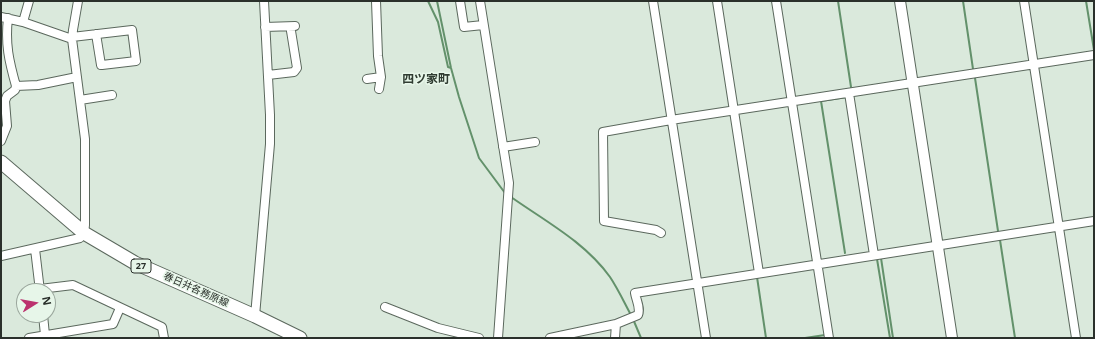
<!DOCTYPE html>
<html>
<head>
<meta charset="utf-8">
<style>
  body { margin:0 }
  #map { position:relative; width:1095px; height:339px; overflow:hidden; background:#dae9dc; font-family:"Open Sans",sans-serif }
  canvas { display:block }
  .frame { position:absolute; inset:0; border:2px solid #2a302b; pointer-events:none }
  .north { position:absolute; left:16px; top:283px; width:40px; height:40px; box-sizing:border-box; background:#e7f6e9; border:1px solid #9ba79d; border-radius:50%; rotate:79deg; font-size:11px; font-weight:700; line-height:16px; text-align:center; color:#2a302b }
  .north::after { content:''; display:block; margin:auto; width:14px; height:18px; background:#bb326e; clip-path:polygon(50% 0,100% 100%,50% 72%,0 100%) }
</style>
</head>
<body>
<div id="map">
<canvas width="1095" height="339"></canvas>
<div class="frame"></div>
<div class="north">N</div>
</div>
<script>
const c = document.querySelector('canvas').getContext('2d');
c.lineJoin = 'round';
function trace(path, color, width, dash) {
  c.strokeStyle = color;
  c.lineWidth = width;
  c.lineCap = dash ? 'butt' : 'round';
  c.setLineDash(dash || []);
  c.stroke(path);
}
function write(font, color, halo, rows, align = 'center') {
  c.font = font + ' "Open Sans","Noto Sans JP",sans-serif';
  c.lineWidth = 3;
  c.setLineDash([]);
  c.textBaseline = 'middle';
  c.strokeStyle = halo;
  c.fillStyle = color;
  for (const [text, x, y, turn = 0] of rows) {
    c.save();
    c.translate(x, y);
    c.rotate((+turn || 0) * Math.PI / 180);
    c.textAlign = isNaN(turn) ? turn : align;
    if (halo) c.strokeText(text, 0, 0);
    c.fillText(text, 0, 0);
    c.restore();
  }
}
trace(new Path2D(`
  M428,1l10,21 10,45 3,1
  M437,1l14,67 8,29 20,61 26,35
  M838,1l13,86
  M963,1l10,68
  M1086,1l8,49
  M975,78l23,153
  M511,197c34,24 74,45 99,80 8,12 14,25 21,38
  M1000,240l15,98
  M845,253l-24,-152 26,-4
  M881,258l12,80
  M877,259l13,79
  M757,277l9,61
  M633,319l8,19
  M805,338l20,-3`), '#63916b', 2);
const minor = new Path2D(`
  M376,1l2,55 3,21 -2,12
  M460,1l4,26 19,-2
  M480,1l29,182 -11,155
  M653,1l53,337
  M717,1l42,272
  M776,1l53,337
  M1024,1l52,337
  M1,17l22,5 49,17
  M8,18c-3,26 1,43 8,68
  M23,22l6,-21
  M265,27l30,-1
  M72,37l60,-7 4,31 -34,4h-1l-5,-31
  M268,75l26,-3 3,-4 -6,-37
  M367,79l14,-2
  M849,93l25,162
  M80,100l32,-5
  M1,141l6,-15 -2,-25 2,-5 8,-6 1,-4 22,-1 39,-8
  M503,147l32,-5
  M661,233l-5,-3 -52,-9 -1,-89 68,-12 423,-65
  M35,249l5,42
  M1,256l79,-18 4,-5 1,-8v-86l-13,-100 1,-9 5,-29
  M40,289l33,-4 89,42 2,11
  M385,307l53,21 41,10
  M43,315l2,20
  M255,316l15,-172v-29l-6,-114
  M29,338l84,-14 7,-16
  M550,338l66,-14 22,-9c3,-7 -2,-15 -3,-22l459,-72
  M615,338l1,-14`);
const tertiary = new Path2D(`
  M900,1l52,337`);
const primary = new Path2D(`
  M1,162l83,71 51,30 120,53 45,22`);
trace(minor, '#5b685d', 10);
trace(tertiary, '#5b685d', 12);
trace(primary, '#5b685d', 15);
trace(minor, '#fff', 8);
trace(tertiary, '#fff', 10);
trace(primary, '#fff', 13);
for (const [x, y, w] of [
  [141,266,20]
]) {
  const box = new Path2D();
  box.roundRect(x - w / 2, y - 7, w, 14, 3);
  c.fillStyle = '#e7f6e9';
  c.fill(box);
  trace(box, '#2a302b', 1);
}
write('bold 9px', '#2a302b', null, [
  ["27",141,266]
]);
write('10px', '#2a302b', '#e7f6e9', [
  ["春日井各務原線",196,290,24]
]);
write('bold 12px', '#303c32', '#e7f6e9', [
  ["四ツ家町",426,80]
]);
</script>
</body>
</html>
